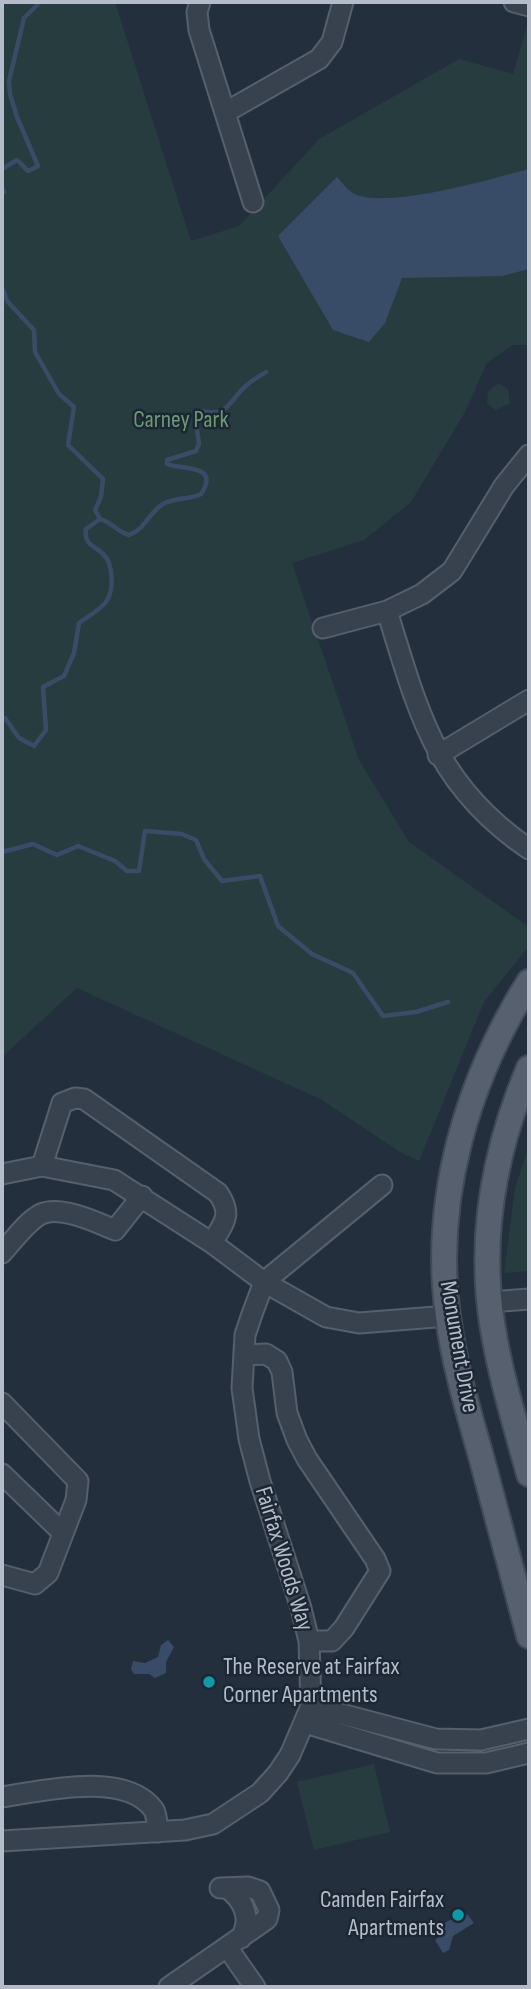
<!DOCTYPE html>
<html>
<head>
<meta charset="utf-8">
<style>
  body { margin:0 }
  #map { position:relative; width:531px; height:1989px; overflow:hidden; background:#242f3e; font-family:"Sofia Sans Condensed",sans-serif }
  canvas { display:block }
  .frame { position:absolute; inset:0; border:4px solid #b4bcc9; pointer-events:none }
</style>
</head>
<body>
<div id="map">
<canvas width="531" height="1989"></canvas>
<div class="frame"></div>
</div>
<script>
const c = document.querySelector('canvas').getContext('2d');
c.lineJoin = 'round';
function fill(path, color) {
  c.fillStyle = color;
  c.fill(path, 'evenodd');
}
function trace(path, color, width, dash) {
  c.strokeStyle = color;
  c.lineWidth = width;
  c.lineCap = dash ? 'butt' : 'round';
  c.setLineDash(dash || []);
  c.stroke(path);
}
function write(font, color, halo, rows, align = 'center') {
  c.font = font + ' "Sofia Sans Condensed",sans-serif';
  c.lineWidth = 5;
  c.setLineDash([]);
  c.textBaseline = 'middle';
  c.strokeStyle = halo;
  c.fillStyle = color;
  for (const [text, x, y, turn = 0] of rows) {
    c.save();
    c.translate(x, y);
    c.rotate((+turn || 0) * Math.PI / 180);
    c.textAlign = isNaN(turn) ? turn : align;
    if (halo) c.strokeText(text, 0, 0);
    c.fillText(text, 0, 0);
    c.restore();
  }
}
fill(new Path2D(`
  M2,2h113l76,239 48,-15 80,-87 140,-80 54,15 16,-55v326h-16l-26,18 -22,49 -54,90 -47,38 -72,23 67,197 50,82 120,85v19l-45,56 -65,159 -19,-9 -78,-52 -245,-112 -75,69z
  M498,383l10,6 2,14 -14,7 -9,-6 1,-12z
  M529,1145v126l-25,2 11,-85z
  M374,1764l16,68 -76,18 -17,-68z`), '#263c3f');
fill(new Path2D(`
  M529,169v100l-27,7 -100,2 -17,45 -16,19 -36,-12 -55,-94 59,-59c5,6 13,16 20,18 35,13 134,-16 172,-26z
  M168,1640l6,7 -8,15v11l-11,5 -6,-4h-15l-3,-5 2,-8 12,2 13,-6 3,-12z
  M467,1914l7,9 -21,13 -4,14 -6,3 -8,-13 10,-8v-9l11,-7 3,3z`), '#394c67');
trace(new Path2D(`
  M2,169l15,-9 11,11 10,-5 -21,-49 -7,-23 -1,-13 15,-63 16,-16
  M2,188l2,4 -2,1
  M2,287l5,14 27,29 1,22 24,42 15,13 -6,38 35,34 -2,18 -6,13 5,9
  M2,720l3,-2 14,20 15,8 12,-16 -3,-43 21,-11 10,-23 5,-30c8,-6 21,-13 27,-21 8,-11 8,-38 -3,-48 -10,-10 -19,-8 -17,-25l14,-10c12,3 17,13 29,16 17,-6 19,-22 34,-31 12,-7 26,-4 38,-10 20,-30 -19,-24 -34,-30v-4l29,-9 3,-7 -4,-28 6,-5c28,7 28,-11 46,-26 5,-5 13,-9 19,-13
  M2,852l31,-8 24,11 21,-9 37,15 12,10h12l6,-40 37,3 14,6 8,19 18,22 38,-5 18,50 34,28 41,19 30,43 33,-4 32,-10`), '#394c67', 4.5);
const minor = new Path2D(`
  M200,2l-3,10 2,18 54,172
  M514,2l15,4
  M226,112l93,-53 13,-17 11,-40
  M387,611c32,103 48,174 142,238
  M323,628l64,-17 35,-17 30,-23 52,-85 25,-31
  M438,755l91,-55
  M42,1166l20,-63 13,-5 9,1 134,94c15,22 6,29 -6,50
  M2,1174l40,-8 72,14 98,63 52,39 62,35 33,6 89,-7
  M2,1253c11,-12 24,-31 39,-39 19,-9 55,8 74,16l27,-34
  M490,1302l39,-3
  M244,1355l22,-1 11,7 5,11 5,41 10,27 10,19 68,100 5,12 -36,57 -12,13h-23
  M2,1403l76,78 -2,19 -28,73 -13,11 -33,-9
  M2,1474l61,59
  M311,1706l125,33 45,1 48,-11
  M305,1723l132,40h49l43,-10
  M2,1797c40,-6 124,-27 152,13 3,6 3,15 4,22
  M2,1841l183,-11 28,-6 47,-31 18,-20 12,-18 21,-49 -2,-65 -8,-33 -41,-127 -11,-42 -7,-51 3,-53 6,-18 13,-35 118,-97
  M227,1888c17,12 25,31 14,50
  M227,1947l28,40
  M169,1987l98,-68 2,-9 -9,-19 -12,-4 -28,1`);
const major = new Path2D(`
  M529,982c-62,99 -97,217 -81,334 6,48 20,94 33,140 16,60 32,120 48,180
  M529,1068c-35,83 -51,172 -36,261 8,49 23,97 36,145`);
trace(minor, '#565f6c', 23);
trace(major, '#414a57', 28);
trace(minor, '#38414e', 19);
trace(major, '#56606e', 24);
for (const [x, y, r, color] of [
  [209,1682,7,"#0f9aa8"],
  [458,1915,7,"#0f9aa8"]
]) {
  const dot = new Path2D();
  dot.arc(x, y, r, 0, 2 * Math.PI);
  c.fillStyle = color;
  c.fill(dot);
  trace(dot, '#1d2633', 2.5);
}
write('24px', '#6b9a76', '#1d2633', [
  ["Carney Park",181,421]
]);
write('24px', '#b4bcc9', '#1d2633', [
  ["Monument Drive",458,1347,80],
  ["Fairfax Woods Way",283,1559,73]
]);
write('24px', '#b4bcc9', '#1d2633', [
  ["The Reserve at Fairfax",223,1668],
  ["Corner Apartments",223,1696],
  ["Camden Fairfax",444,1901,"right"],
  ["Apartments",444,1929,"right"]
], 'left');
</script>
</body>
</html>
